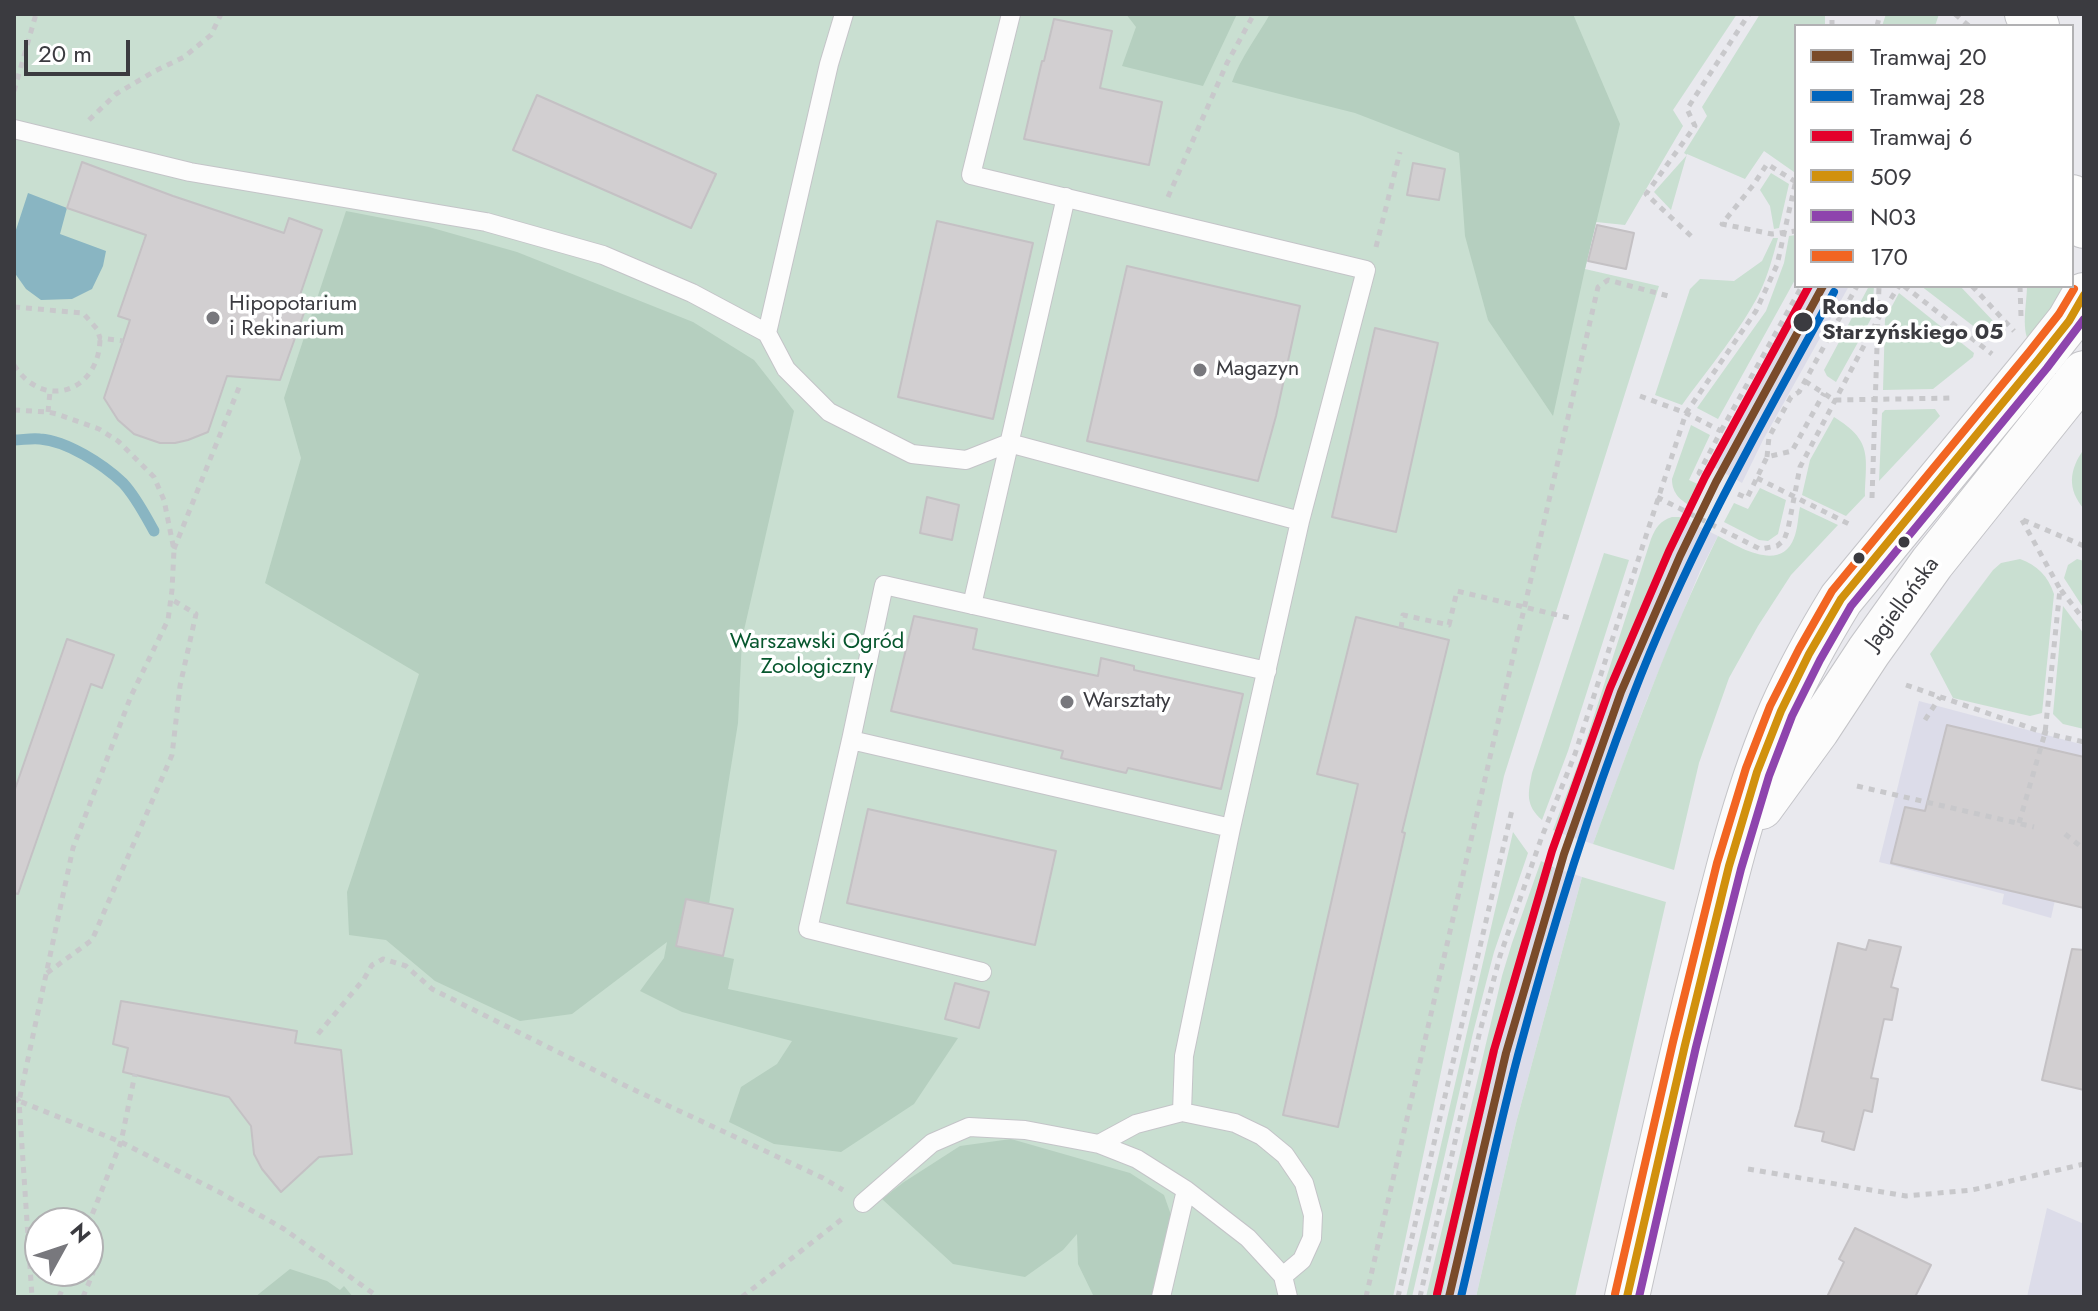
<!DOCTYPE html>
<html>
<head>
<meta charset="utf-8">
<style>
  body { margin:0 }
  #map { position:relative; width:2098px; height:1311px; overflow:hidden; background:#e9e9ee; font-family:Jost,sans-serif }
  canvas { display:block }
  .frame { position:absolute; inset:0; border:16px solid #3b3b40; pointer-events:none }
  .legend { position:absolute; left:1794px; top:24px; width:280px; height:264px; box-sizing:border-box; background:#fff; border:2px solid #b1b1b3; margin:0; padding:10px 14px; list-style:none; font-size:24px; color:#3b3b40 }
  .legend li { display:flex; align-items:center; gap:16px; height:40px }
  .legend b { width:40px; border:2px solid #b1b1b3 }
  .north { position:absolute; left:24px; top:1207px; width:80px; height:80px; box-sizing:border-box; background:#fff; border:2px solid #b1b1b3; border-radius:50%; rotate:50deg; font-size:22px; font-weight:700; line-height:32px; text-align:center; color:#3b3b40 }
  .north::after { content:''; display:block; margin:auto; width:28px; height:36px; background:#78787d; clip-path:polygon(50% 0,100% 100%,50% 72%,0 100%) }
  .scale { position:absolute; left:24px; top:40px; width:106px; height:36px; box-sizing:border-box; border:4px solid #3b3b40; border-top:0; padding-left:10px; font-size:24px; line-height:28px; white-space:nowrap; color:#3b3b40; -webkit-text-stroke:6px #fff; paint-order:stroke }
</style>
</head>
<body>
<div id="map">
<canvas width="2098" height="1311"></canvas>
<div class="frame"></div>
<ul class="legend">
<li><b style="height:10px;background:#7a4b2a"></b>Tramwaj 20</li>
<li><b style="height:10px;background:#0065bd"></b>Tramwaj 28</li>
<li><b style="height:10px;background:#e4002b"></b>Tramwaj 6</li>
<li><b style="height:10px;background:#d1910d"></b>509</li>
<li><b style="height:10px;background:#8e44ad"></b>N03</li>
<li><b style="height:10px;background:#f26522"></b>170</li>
</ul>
<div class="north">N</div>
<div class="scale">20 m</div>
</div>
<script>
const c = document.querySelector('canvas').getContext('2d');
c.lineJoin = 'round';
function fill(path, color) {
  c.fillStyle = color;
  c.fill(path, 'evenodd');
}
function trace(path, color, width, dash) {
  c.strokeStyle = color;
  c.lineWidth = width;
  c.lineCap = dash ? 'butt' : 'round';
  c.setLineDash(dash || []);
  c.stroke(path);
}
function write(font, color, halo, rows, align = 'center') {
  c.font = font + ' Jost,sans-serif';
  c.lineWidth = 7;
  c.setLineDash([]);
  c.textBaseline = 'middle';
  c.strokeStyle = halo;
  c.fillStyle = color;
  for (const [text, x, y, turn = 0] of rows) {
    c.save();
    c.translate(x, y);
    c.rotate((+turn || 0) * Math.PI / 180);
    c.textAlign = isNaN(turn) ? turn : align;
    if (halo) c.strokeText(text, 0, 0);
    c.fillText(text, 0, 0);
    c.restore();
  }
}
fill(new Path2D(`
  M1813,286h36l-86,154 -21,43 -28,-16z
  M1687,520l31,16 -18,35 -54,131 -53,142 -33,-11 52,-140z
  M1919,701l165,44v130l-22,-6 -11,49 -49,-14 2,-10 -125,-32z
  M1553,867l29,10 -66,246 -40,174h-34l57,-249 18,-67z
  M2047,1208l37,16v73h-57z`), '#dcdce9');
fill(new Path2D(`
  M14,14h1723l-64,96 10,16 -58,99 -29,-3 -11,47 74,17 -155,490 -111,521h-1379zM40,1223h48v48h-48z
  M1760,14h62l3,2v10h-29v141l-2,5 -30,-21 -19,28 -58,-25 -16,56 -17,-18 33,-37 -3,-2 23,-37 -5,-9z
  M1886,14h53l-4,12h-53z
  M1771,173l18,11 -10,44 -5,1 -4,-23 -10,-16z
  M1796,235v43l-78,141 -21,-11 69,-97 18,-48 5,-27z
  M1773,238h5c-5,18 -10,37 -18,54 -19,38 -52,77 -78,113l-27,-10 35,-106 10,-10 34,2 28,-20z
  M1869,286h5l-2,31 -36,65 -9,-6 -3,-6z
  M1921,286h39l36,38 -5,10 -6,1z
  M2027,286h42l-40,56c-8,-14 -2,-40 -2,-56z
  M1899,293l75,60 -1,4 -40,32 -50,1 2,-71z
  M1935,409l5,7 -61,65 3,-68 3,-3z
  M1834,417c39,24 32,39 31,79l-19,20 -44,-21 8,-35z
  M1691,425l19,10 -21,45 15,7 -11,20c-12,-6 -21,-13 -21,-28z
  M2084,449v60c-17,-20 -15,-39 0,-60z
  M1760,488l26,12 -8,34 -10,7 -9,-1 -35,-18 10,-19 14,6z
  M1800,507l38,18 -47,50 -33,51 -29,52 -30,85 -25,107 -81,-26c39,-104 76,-209 125,-308 21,11 63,37 76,2 4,-10 4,-22 6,-31z
  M1672,517h7l8,3 -75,173 -52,140 -7,-3 28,-74 70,-217c5,-12 9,-18 21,-22z
  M1604,553l25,7 -61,191 -26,69c-17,-15 -14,-27 -10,-47z
  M2020,559c17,6 28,17 34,35l-12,119 -12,3 -77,-18 -23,-44 63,-84 8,-7z
  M2077,559l7,2v48l-20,-31 4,-13z
  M2063,606l21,28v95l-21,-5 -10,-10z
  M1513,832l15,21 -34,99 -21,81 -61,264h-6z
  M1541,861l12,6 -36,114 -18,67 -57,249h-16l76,-321 10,-33z
  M1582,877l84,25 -91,395h-99l40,-174z`), '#c9dfd1');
fill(new Path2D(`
  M1126,14h111l-34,72 -81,-20 14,-39z
  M1270,14h303l47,110 -35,145 -32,147 -65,-96 -23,-84 -6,-83 -104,-40 -123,-31c9,-25 25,-45 38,-68z
  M346,211l83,16 88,25 176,70 61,38 40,51 -52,228 -4,84 -29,181 -33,42 58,13 -6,30 230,49 -44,66 -73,48 -67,-8 -45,-22 12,-35 36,-23 15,-23 -110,-29 -42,-21 24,-33 3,-16 -95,72 -52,7 -85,-40 -49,-41 -37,-5 -2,-43 72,-218 -154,-91 36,-125 -17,-60z
  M1011,1139l119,34 34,22 7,20 -19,82h-58l-16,-33 -1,-30 -14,16 -38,27 -72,-13 -71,-65 22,-17 56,-36z
  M290,1269l37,12 13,9 4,-4 9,11h-98z`), '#b5cfbf');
fill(new Path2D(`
  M28,193l39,15 -7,26 46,17 -3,15 -11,23 -20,10 -31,1 -15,-11 -12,-17v-36z`), '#89b5c2');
trace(new Path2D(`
  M14,440c8,0 17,-2 26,-1 27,2 63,25 83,44 13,14 22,32 31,48`), '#89b5c2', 11);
const building = new Path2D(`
  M1054,19l58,12 -12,57 62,14 -13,63 -125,-26 18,-78h2z
  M537,95l179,79 -25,54 -178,-78z
  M82,162l91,34 111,37 5,-15 33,12 -26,77 9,3 -25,70 -53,-4 -19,56 -20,8 -13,3h-15l-26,-9 -16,-14 -14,-22 26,-78 -12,-4 28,-81 -79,-27z
  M1413,163l32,6 -6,31 -32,-5z
  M937,221l96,22 -40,176 -95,-22z
  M1597,225l37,8 -8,36 -38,-8z
  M1127,266l173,40 -24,110 -18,65 -171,-40z
  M1375,328l63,15 -42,189 -64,-15z
  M927,497l32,8 -7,35 -32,-7z
  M914,616l63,13 -4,20 125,27 3,-18 33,8v4l109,24 -22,95 -93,-21 -2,5 -65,-15 2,-7 -172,-40z
  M1356,617l93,23 -47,192 3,1 -67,294 -55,-12 75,-331 -41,-10z
  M67,639l47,16 -12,33 -11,-4 -73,210 -4,-1v-101z
  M1947,725l137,32v151l-193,-45 14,-56 20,4z
  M868,809l188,42 -21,94 -188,-42z
  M686,899l47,10 -10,47 -47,-10z
  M1869,940l32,7 -10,40 7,2 -6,31 -8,-1 -13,59 7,1 -6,33 -8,-2 -10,40 -32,-9 2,-9 -29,-6 5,-17 38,-166 28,7z
  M2072,949l12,1v140l-42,-10z
  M955,983l34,9 -10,36 -34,-9z
  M121,1001l176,30 -2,12 46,7 11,104 -33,3 -38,35 -19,-23 -8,-15 -3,-28 -22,-29 -106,-25 5,-24 -15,-4z
  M1855,1228l76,37 -16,32h-88l17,-35 -5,-3z`);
fill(building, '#d2cfd1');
trace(building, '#c4c1c4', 2);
const lane = new Path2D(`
  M1011,14l-40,161 395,95 -66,251 -69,307 -47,228 -2,56
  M14,129l176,43 296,50 117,33 89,38 75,40 19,36 43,43 83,42 54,6 43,-17 291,78
  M767,333l62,-269 15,-50
  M972,605l94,-408
  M851,740l33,-155 383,86
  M982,972l-174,-43 43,-189 380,88
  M1099,1144l37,-20 46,-12 53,11 27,13 23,19 19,28 9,32 -1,23 -10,22 -19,16
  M863,1203l69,-60 37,-16 56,3 74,14 38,15 49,31 62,48 35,38 5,21
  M1161,1297l25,-107`);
const secondary = new Path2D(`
  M2027,14l10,12
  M2072,197l12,29
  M1761,807l56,-77 52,-79 63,-88 152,-190
  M1627,1297c25,-112 50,-225 78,-336 21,-84 41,-170 76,-250 17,-38 38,-76 60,-112l197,-239 31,-39 15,-26`);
trace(lane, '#c4c4c8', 20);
trace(secondary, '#c4c4c8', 46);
trace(new Path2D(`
  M1955,14l14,12
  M1832,26v-12
  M1877,26l3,-12
  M1945,26v-1
  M14,91l22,-77
  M89,120l27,-26 39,-23 29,-14 27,-22 10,-21
  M1796,182l-29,-18 -13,20 -32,40 50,10 24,-3
  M1168,197l59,-134 27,-49
  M1691,236l-45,-42 49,-68 -8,-17 62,-95
  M1376,247l24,-95
  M1904,286l88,68
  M1972,286l42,45
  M2020,286l1,30
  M14,307l69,6 14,16 3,9 23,3
  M14,365c30,47 86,26 86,-27
  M1805,381l29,19 121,-2
  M1640,396l46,17 35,18 -22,42 8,5
  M14,410l34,2 9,2 42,15 19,12 36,36 10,23 10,50 -2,40 -4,30 -37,76 -58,152 -54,253 102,41 100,51 63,36 94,68
  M48,412l2,-20
  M1721,431l81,-145
  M1767,457l2,-20 22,-40 8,-5 58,-106
  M1757,478l94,47
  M1738,494l9,4 20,-41 25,-6 32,-58
  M1657,497l103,52 17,-3 7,-6 4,-11 12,-62 78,-148 21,-33
  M1872,498l7,-212
  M2023,520l61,26
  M174,549l66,-164
  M2061,590l23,30
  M1401,628l2,-13 46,10 8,-34 113,27
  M1906,685l139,48 39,9
  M1925,720l15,-23
  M1857,786l177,41
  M2019,823l26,-90 15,-144 -38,-69
  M2065,834l19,15
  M47,973l45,-33 80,-185 8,-69 16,-72 -25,-15
  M318,1034l46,-55 8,-14 11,-6 23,7 26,23 194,97 197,92 20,12
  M14,1098l5,3 13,196
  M1748,1169l158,27 66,-6 112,-26
  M88,1225l33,-83 14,-68
  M59,1297l11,-26
  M83,1297l10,-24 -5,-8
  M742,1297l100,-78
  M1366,1297l232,-1010 10,-7 64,17
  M1398,1297l114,-487
  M1420,1297l59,-262 21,-79 41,-117 34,-85 111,-341 70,-102 21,-46 19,-85`), '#c8c8cb', 5, [6, 6]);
trace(lane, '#fcfcfc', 18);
trace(secondary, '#fcfcfc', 44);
trace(new Path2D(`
  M1627,1297l58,-252 44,-179 28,-94 24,-61 28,-57 32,-55 197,-239 31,-39 15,-26`), '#d1910d', 8);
trace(new Path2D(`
  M1639,1297l57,-250 45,-178 28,-93 23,-60 28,-56 31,-54 196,-238 37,-49`), '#8e44ad', 8);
trace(new Path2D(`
  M1615,1294l58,-252 44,-179 29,-95 24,-62 29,-57 33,-58 197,-239 30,-38 15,-25`), '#f26522', 8);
trace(new Path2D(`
  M1449,1297l57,-244 58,-199 57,-162 59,-136 36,-74 107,-196`), '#7a4b2a', 8);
trace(new Path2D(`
  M1461,1297c19,-80 36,-162 57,-242 32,-120 69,-241 114,-357 54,-142 129,-274 202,-406`), '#0065bd', 8);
trace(new Path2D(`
  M1437,1294l57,-244 58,-199 58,-163 59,-137 36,-74 104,-191`), '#e4002b', 8);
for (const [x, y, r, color] of [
  [213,318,8,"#78787d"],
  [1803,322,11,"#3b3b40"],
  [1200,370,8,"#78787d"],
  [1904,542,7,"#3b3b40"],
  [1859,558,7,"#3b3b40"],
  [1067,702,8,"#78787d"]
]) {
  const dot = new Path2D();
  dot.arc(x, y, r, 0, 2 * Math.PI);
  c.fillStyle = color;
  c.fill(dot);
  trace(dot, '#fff', 3);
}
write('22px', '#3b3b40', '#fff', [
  ["Hipopotarium",229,305],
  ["i Rekinarium",229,330],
  ["Magazyn",1216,370],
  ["Warsztaty",1083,702]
], 'left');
write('bold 22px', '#3b3b40', '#fff', [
  ["Rondo",1822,309],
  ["Starzyńskiego 05",1822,334]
], 'left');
write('22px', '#3b3b40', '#fff', [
  ["Jagiellońska",1903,604,-54]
]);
write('22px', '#07572e', '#fff', [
  ["Warszawski Ogród",817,643],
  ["Zoologiczny",817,668]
]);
</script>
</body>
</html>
